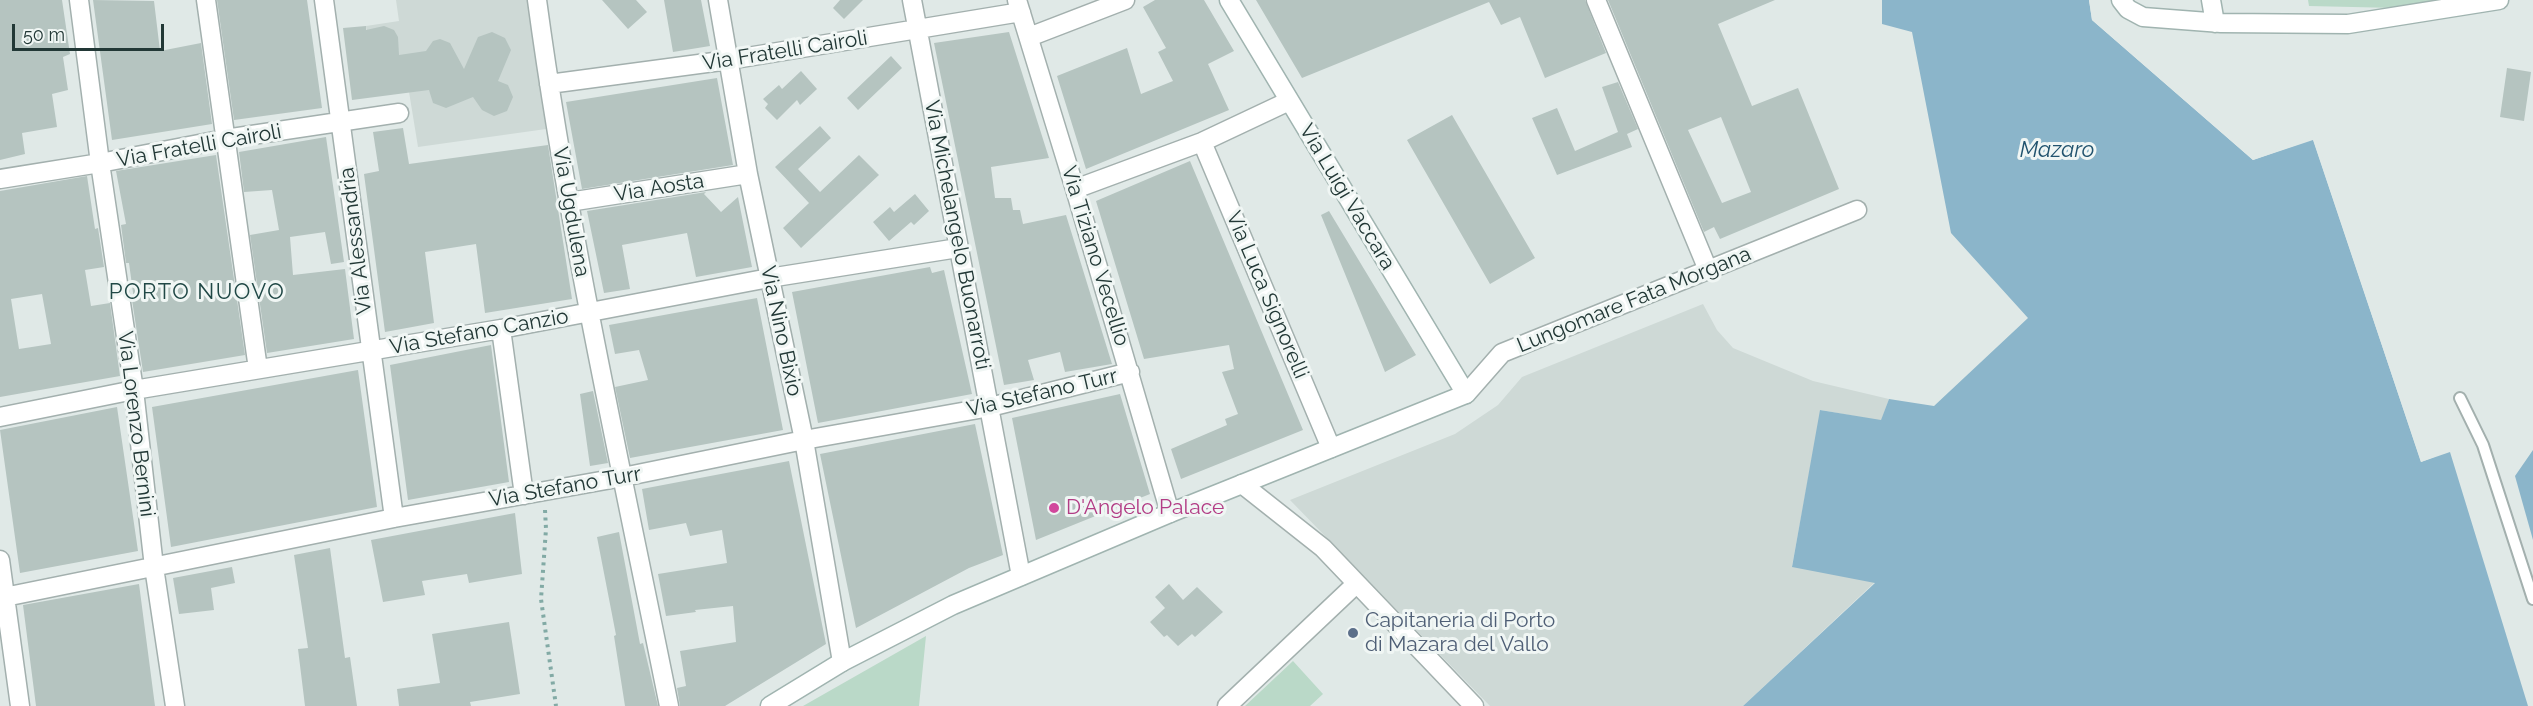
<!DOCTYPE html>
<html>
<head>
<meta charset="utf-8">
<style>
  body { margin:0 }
  #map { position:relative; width:2533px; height:706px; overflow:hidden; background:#e0e9e7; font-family:Raleway,sans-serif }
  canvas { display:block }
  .scale { position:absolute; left:12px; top:24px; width:152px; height:27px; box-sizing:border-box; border:3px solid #223836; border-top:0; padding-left:8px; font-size:18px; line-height:21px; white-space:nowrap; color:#223836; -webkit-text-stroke:4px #f0f6f4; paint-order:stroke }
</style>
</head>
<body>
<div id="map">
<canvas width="2533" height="706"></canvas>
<div class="scale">50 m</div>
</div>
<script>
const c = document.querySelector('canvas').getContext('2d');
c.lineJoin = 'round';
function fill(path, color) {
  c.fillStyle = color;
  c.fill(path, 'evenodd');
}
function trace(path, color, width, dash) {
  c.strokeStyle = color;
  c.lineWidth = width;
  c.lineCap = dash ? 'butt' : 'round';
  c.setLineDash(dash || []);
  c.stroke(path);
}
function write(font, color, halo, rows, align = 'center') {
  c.font = font + ' Raleway,sans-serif';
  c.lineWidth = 6;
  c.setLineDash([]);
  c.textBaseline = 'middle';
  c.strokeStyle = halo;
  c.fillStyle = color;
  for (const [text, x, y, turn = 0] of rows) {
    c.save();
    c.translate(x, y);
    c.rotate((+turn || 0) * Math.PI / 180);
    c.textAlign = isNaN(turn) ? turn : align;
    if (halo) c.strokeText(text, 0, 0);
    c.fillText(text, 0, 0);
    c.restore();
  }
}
fill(new Path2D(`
  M396,0h132l18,129 -128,18 -15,-92 -33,4 -4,-33 33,-5z
  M1703,304l14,26 16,18 80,33 76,18 -8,22 -60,-11 -29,156 83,16 -132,124h-253l-200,-206 165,-66 43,-29 24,-28z`), '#ced9d6');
fill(new Path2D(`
  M2308,0h128l-40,8 -87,-2z
  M926,636l-7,70h-116z
  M1293,661l30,33 -13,12h-65z`), '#bad9c8');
fill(new Path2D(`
  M1882,0h207l3,20 161,140 60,-21 108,323 29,-10 78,254h-785l132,-123 -83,-16 28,-157 61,10 8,-21 45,7 94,-88 -77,-85 -39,-201 -30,-8z
  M2533,450v90l-18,-64z`), '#8bb5ca');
fill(new Path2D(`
  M2089,0h3l3,18 159,139 58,-21 4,2 107,320 10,-3 1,2 -13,5 -108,-322 -60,20 -161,-140z`), '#e0e9e7');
fill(new Path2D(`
  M0,0h62l8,54 -7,3 5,33 -16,4 5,33 -35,6 3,21 -25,6z
  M93,0l61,1 6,50 41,-8 11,81 -100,16z
  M217,0h90l15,108 -88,12z
  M602,0h34l11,12 -19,17z
  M664,0h37l9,46 -37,6z
  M840,0h23l-19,19 -11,-11z
  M1155,0h49l30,51 -26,13 21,46 -143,59 -29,-93 70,-28 14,46 32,-13 -15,-29 8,-4 -23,-41z
  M1256,0h329l21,53 -61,25 -25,-61 -19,8 -12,-23 -187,76z
  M1608,0h167l-57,24 34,82 46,-18 41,101 -119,50 -6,-12 -10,5zM1721,117l30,75 -29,11 -34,-73z
  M366,26v4l18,-4 10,4 4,7 1,18 27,-4 7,-10 7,-2 10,4 14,26 14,-32 14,-5 13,6 6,12 -13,31 10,4 5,12 -6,14 -13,5 -12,-6 -9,-13 -27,11 -13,-5 -4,-13 -77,10 -9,-72z
  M1009,32l40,126 -58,9 4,31h16l2,12h7l3,14 43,-9 46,149 -47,8 -5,-20 -32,8 6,20 -30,5 -70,-342z
  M891,56l11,12 -44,42 -11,-12z
  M2507,68l24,4 -7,49 -24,-4z
  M801,71l16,18 -17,16 -3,-5 -20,20 -12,-12 3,-4 -5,-5 16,-14 3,4z
  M717,78l16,87 -151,24 -16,-87z
  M1618,82l20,47 -11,5 5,13 -75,28 -25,-57 25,-10 18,43 43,-19 -16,-45z
  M1452,115l83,143 -45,26 -83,-144z
  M820,126l11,12 -33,31 22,23 39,-37 20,20 -78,73 -18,-20 26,-25 -34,-36z
  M403,128l6,36 139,-19 24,154 -87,14 -9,-69 -51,8 9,71 -49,9 -21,-158 15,-3 -6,-39z
  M326,137l18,125 -13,2 -6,-32 -35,5 3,38 52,-6 9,70 -87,14 -17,-118 29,-5 -7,-40 -28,2 -5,-40z
  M216,155l29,200 -102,17 -11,-72h2l-5,-37h-3l-5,-38 5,-1 -10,-53z
  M1190,161l113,269 -122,49 -10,-30 56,-24 -2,-6 13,-5 -16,-42 12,-3 -5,-24 -85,14 -48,-158z
  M87,176l8,53 3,-1 6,39 -19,3 6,36 19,-3 10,73 -120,21v-206zM42,294l9,50 -32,5 -8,-50z
  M706,192l-2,2 17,18 17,-15 14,70 -56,10 -9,-44 -65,12 8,44 -26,4 -17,-82z
  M915,194l14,17 -15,14 -3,-3 -22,19 -16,-19 17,-15 4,5z
  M1329,211l87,144 -31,17 -64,-157z
  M930,267l2,6 12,-3 28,124 -154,29 -26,-131z
  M757,298l26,132 -153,28 -15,-71 33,-7 -9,-30 -24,4 -6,-29z
  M491,345l18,137 -101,18 -18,-135z
  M358,370l19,137 -206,40 -19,-140z
  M593,391l15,72 -18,3 -10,-72z
  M1120,394l30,100 -114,46 -24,-122z
  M117,407l21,144 -118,22 -20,-143z
  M975,424l28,131 -34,13 -113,60 -36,-174z
  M789,461l37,183 -101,62h-45l-3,-18 9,-2 -6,-35 56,-9 -3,-36 -38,4 1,2 -30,4 -8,-42 69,-11 -5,-33 -32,6 -4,-13 -37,7 -7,-41z
  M515,513l7,61 -53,9 -2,-9 -45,7 3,14 -42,7 -12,-62z
  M619,532l21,112 3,-1 15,63h-33l-11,-70 2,-1 -19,-98z
  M330,548l15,110 5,-1 7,49h-52l-7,-57 10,-1 -14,-93z
  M232,567l3,16 -24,5 3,22 -35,4 -6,-36z
  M139,584l16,122h-119l-13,-101z
  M1169,584l14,16 14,-13 26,25 -28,25 -3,-3 -14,12 -11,-11 -3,2 -14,-15 15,-14 -10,-11z
  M509,622l11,72 -50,8 1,4h-72l-2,-17 43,-6 -8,-49z`), '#b5c4c0');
const service = new Path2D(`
  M2460,398l23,47 50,154`);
const minor = new Path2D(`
  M79,0l21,163 34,227 20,177 21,139
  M206,0l52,369
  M324,0l70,518
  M537,0c32,237 85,471 132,706
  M718,0l30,174 56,266 38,222
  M912,0l109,576
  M1017,0l58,189 95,324
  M1596,0l112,270
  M1029,37l96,-37
  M549,84l180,-24 292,-48
  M1202,142l129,306
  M0,179l100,-16 125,-24 174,-26
  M1075,189l127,-47 87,-41
  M569,202l179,-28
  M501,329l23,166
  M1466,394l36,-41 355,-143
  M0,417l134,-27 367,-61 268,-51 189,-30
  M1242,484l81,64 151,158
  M0,560l20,146
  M0,598l394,-80 229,-41 181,-37 186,-33 140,-35
  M1227,706l129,-122`);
const secondary = new Path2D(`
  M2121,0l7,9 15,8 78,6 127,1 151,-24
  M2211,0l4,23
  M770,706l72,-44 111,-57 217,-92 296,-119 -237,-394`);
trace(service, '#a3b0ae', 14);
trace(minor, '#a3b0ae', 21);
trace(secondary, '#a0b4b0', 21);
trace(new Path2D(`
  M545,510l1,19 -5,70 15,107`), '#82aaa5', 4, [3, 4.5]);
trace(service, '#fff', 10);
trace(minor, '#fff', 18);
trace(secondary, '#fff', 18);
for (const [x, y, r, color] of [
  [1054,508,6,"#d1479c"],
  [1353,633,6,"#5c6f8a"]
]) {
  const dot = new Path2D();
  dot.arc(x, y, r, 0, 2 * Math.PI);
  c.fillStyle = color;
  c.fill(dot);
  trace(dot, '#f0f6f4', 2);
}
write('21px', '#223836', '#f0f6f4', [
  ["Via Fratelli Cairoli",785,51,-9],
  ["Via Fratelli Cairoli",199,146,-10],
  ["Via Aosta",659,188,-9],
  ["Via Luigi Vaccara",1347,197,59],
  ["Via Ugdulena",571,212,80],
  ["Via Michelangelo Buonarroti",957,235,79],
  ["Via Alessandria",356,241,-97],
  ["Via Tiziano Vecellio",1095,256,73],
  ["Via Luca Signorelli",1267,295,67],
  ["Lungomare Fata Morgana",1634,300,-22],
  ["Via Nino Bixio",781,331,78],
  ["Via Stefano Canzio",479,332,-10],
  ["Via Stefano Turr",1042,393,-13],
  ["Via Lorenzo Bernini",136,424,83],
  ["Via Stefano Turr",565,487,-10]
]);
write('21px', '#b23c85', '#f0f6f4', [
  ["D'Angelo Palace",1066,508]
], 'left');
write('21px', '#4e5e75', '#f0f6f4', [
  ["Capitaneria di Porto",1365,621],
  ["di Mazara del Vallo",1365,645]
], 'left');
write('italic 22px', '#21536e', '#f0f6f4', [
  ["Mazaro",2057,150]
]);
c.letterSpacing = '1.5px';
write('22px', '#204846', '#f0f6f4', [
  ["PORTO NUOVO",197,292]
]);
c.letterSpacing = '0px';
</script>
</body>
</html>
